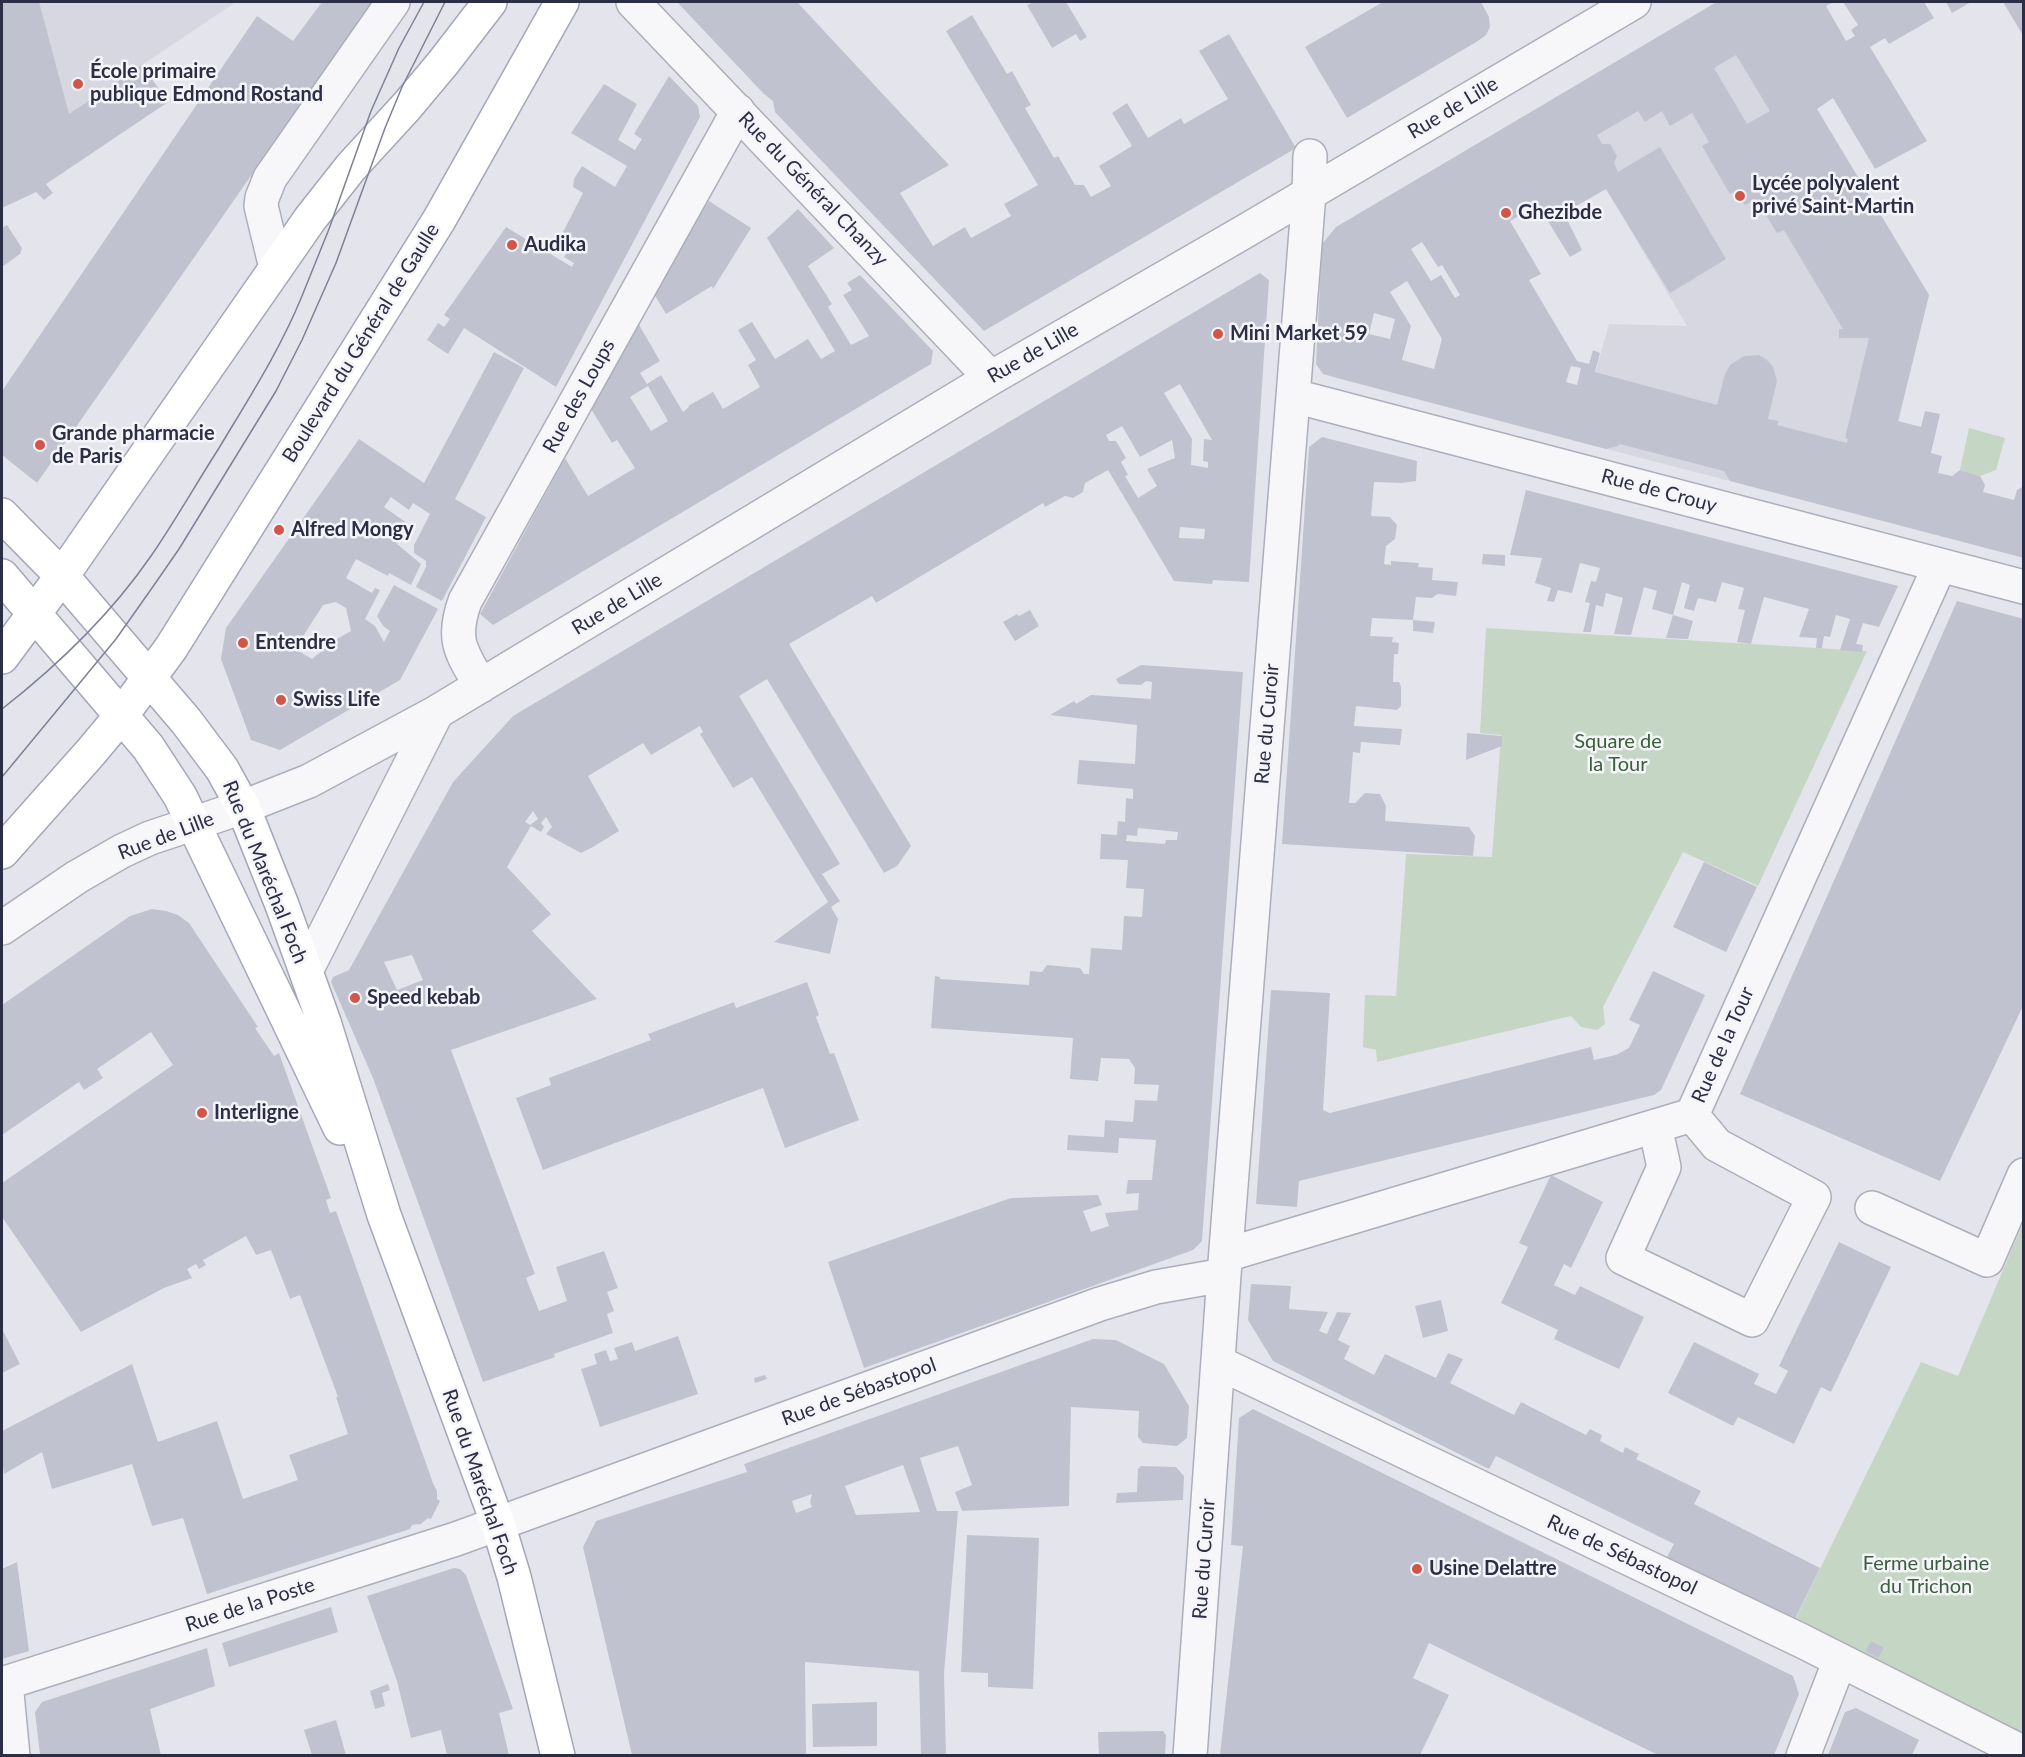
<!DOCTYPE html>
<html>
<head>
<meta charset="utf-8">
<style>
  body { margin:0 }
  #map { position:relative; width:2025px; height:1757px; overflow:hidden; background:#e4e5ec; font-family:Lato,sans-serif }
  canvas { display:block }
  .frame { position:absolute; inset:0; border:3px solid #2b2e44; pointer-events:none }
</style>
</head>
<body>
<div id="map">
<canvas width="2025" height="1757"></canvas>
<div class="frame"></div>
</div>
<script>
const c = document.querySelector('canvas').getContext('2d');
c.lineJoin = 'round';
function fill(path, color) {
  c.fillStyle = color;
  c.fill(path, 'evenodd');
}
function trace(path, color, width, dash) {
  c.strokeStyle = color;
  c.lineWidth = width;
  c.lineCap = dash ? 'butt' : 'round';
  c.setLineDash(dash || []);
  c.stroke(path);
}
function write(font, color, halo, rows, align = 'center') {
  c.font = font + ' Lato,sans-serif';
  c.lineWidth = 5;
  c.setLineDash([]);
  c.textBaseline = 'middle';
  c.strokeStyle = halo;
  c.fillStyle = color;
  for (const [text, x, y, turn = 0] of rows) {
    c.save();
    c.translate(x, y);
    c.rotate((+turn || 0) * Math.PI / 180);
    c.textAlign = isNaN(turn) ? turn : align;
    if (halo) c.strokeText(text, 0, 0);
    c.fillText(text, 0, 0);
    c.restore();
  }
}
fill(new Path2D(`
  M2,2h234l-94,63 26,37 -122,82 -19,-24 -20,9 -5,-22z
  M1716,2h36l177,293 -54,224 -299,-78 33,-117 78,2 -134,-227z`), '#d6d7e1');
fill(new Path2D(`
  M1969,428l36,10 -9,32 -16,6 -20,-6z
  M1486,628l381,23 -109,235 -75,-34 -80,155 2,17 -8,6 -16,-3 -10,-11 -194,46 -1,-12 -13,-3 2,-52 31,1 10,-142 86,3 9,-122 -21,-2z
  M2023,1223v511l-228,-114 126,-258 37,14z`), '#c5d6c5');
fill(new Path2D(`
  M2,2h37l30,112 73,-49 26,37 -122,82 7,9 -9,7 -8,-8 -34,16z
  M322,2h50l-335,481 -35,-28v-64l255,-375 36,25z
  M677,2h120l152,163 -49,28 33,53 32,-19 6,11 40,-22 -7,-12 34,-19 -92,-154 26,-16 35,59 5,-3 19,34 -6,3 29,50 4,-2 17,29h9l7,12 20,-11 -12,-20 33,-20 -20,-33 15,-10 21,35 33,-20 3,6 44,-25 -29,-48 30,-17 67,114 -312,183 -209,-219 -2,-11 -9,-7z
  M1034,2h32l21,35 -7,4 -4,-7 -24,14 -25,-43z
  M1383,2h98l8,15 1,10 -4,8 -8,6 -131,77 -42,-71z
  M1717,2h117l-8,4 20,35 9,-5 -4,-6 7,-5 -15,-23h81l10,16 -45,26 -4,-6 -15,9 57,94 -52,28 -42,-71 -16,11 112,186 -31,126 23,6 4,-16 15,3 -9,39 11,3 -4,17 14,3 8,-6 20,6 5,9 -2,7 31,8 3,-10 7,-4v72l-294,-77 -6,-10 -104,-27 -2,2 -12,3 -269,-71 -14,-4 -7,-10 6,-120 14,-17zM1736,55l34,56 -23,13 -33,-56zM1638,111l7,11 17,-11 8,15 22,-13 17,29 -7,4 28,48 3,-2 12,13 6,-3 2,3 12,-7 3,5 -7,4 16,26 7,-3 59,99h-4v9h30l-24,100 3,1 -1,4 -70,-18 2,-4 -11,-2 9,-38 -4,-14 -6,-7 -8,-5 -15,1 -14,9 -5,9 -8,31 -122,-33 5,-19 -7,-3 -4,14 -12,-3 -48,-81 12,-6 -31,-53 28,-16 32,52 12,-7 -18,-37 42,-24 64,104 56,-34 -66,-112 -42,25 -4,-9 3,-7 -7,-12h-8l-5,-9zM1422,242l16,25 4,-2 18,30 -5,3 -14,-23 -10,6 -20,-32zM1407,281l35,58 -8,30 -32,-9 9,-34 -21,-34zM1374,313l21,6 -5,20 -21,-5zM1571,366l10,2 -4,17 -11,-3z
  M1946,2h25l-19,11z
  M2003,2h21v35z
  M669,76l29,30 2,11 -144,270 -92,-59 -16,26 -21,-14 11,-17 6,4 6,-8 -6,-4 62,-88 66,40 2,-4 -10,-6 11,-18 -12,-7 20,-39 -10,-6 1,-8 8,-13 33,21 12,-21 -56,-33 33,-49 33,20 -19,36 17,10 7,-11 -8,-5z
  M709,201l42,27 -38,61 -1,-3 -46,28 -12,-20 29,-54z
  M798,209l36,39 -26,18 24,38 -4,3 23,38 18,-9 -26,-41 9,-5 -5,-7 13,-8 73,76 -2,13 -438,261 -13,-11 85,-156 23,38 47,-28 -18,-28 -5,3 -21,-34 47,-86 22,38 -20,12 7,11 14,-9 22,37 6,-5 -1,-1 25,-14 10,17 37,-22 -12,-22 8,-5 -18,-30 14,-8 23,37 33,-20 13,20 14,-8 -68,-113zM648,386l20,35 -17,10 -21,-34z
  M7,225l15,23 -2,6 -18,13v-39z
  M1260,273l9,7 -20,302 -36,-2 -1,4 -38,-3 -66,-111 -23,13 -2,9 -10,6 -8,-2 -20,11 -2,-4 -167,100 -4,-7 -83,48 122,202 -14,20 -13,7 -117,-194 -28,17 101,168 -18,10 18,27 -9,6 7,12 -8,35 -56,-12 54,-40 -76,-125 -19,11 -33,-54 3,-2 -3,-6 -49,29 -8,-12 -55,33 31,55 -26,16 -12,6 -35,-19 6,-7 -6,-10 -5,6 3,4 -3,5 -10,-6 -24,41 44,47 -19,17 65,68 -146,51 84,224 -9,4 13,33 28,-10 -11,-34 48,-16 14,37 -11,4 7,19 -7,3 6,19 -59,21 1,3 -72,25 -110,-304 -42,-96 2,-5 16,-7 104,-188 60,-66zM1180,384l32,56 -8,-1 -1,22 5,1v6l-17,-3 1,-26 -28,-46zM1122,426l18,31 32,-17 3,18 -28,11 10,17 -19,12 -13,-22 3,-1 -7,-13 5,-4 -10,-17h-7l-3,-6zM1180,527l25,2 -1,10 -25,-1zM533,811l5,8 -8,6 -5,-3zM412,955l11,25 -26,10 -13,-28z
  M494,352l30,16 -69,131 31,18 -44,84 -26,-14 10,-20v-6l-12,-8v-8l16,-31 -17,-11 -4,7 -18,-13 -7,10 24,17 -11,20 24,20 -10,21 -22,-12 -1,3 -32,-17 -10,19 26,15 3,-5 5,2 -15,29 10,7 9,16 6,-11 -7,-5 -6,-10 17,-31 44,24 -38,71 -120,70 -29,-10 -30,-81 5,-31 133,-189 65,44zM336,602l10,6 5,23 -16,9 -23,19 -17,-10 28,-44z
  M1322,437l95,24 -1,20 -14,2 -28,-1 -3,34 19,1 7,8 -2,14 -9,7 -2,18 7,1v-4l28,2 -1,4 15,1 -1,12 26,2 -2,14 -18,-2 -6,4 -16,-1 -3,23 -41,-2 -2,18 23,1 -1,5 7,1 -1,11h-4l-1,28h6l2,4v20l-4,4 -41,-4 -2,20 48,3 -2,16 -39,-3 -1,11 -7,-1 -4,51h6l10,-10 15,1 6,12 -1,15 84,6 6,9 -2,20 -191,-12 27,-397z
  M1526,490l117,30 255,66 -19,41 -16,-4 -7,21 7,1 -1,7 -22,-2 10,-31 -14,-4 -6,22 -6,-1 -2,12h-6l1,-10 -18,-1 10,-28 -45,-12 -13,47 -14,-2 8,-32 -7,-1 6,-21 -22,-6 -6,20 -18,-4 -4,13 -10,-3 6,-23 -8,-3 -9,33 20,6 -5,18 -22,-1 7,-23 -21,-6 5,-18 -13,-4 -13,48 -17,-1 9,-36 -17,-5 -3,14 -7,-2 -5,27h-8l7,-29 -5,-1 6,-21 5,1 4,-14 -20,-5 -8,30 -14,-3 -4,12 -7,-1 4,-13 -16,-5 7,-25 -32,-3z
  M1483,554l22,1v11l-23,-2z
  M1957,601l67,18v385l-84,177 -200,-87z
  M1030,610l9,16 -24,15 -12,-19 14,-8 2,2z
  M1413,620l22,2 -2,11 -20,-2z
  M1141,665l102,7 -41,569 -9,9 -329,118 -36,-106 183,-64 87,-3 4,10 -19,6 8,21 18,-6 -4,-13 33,-3 1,-17 -13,1 2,-14h24l4,-40 -37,-2 -1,15 -51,-3 1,-15 36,2 1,-17 28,2 2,-22 22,1 2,-16 -25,-1 1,-16 -6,-9 -28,-1 -3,23 -28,-2 3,-41 -142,-10 4,-52 5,1v2l89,6 1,-14 12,1 5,-7 33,3 4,6h5l2,-26 31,2 2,-34 18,1 2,-28 -18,-1 2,-28 -28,-1 1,-25 16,1 1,-14 7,1 1,-24 7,1v-10l-56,-5 2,-24 56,4 2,-39 -87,-10 24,-14 2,3 15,-9 60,4 1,-17 -6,-1 -5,4 -22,-1 -3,-5zM1138,828l40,4 -1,8h-11l-1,4 -39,-3 1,-6 10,1z
  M1467,733l35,3v10l-36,14z
  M1704,862l53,25 -31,65 -53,-25z
  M152,909l14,2 12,4 11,8 69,104 -3,1 19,28 5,-3 52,145 -5,2 4,13 6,-2 5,14 92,258 4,8v8l3,2 -9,18 -3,-1 -7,6 -9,1 -2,4 -203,65 -24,-76 -31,8 -20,-62 -80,25 -10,-37 -38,22 -2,-15v-28l130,-67 26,78 59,-21 26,78 55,-19 -9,-25 59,-21 -12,-37h2l-38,-102 -10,4 -19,-49 -15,5 -10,-19 -43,24 3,5 -7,4 -3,-5 -9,5 5,9 -28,10 -83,44 -79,-115v-34l171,-118 -22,-33 -54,37 6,9 -19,12 -5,-8 -77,53v-130l128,-89z
  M1653,971l52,24 -44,95 -7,5 -355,86 -2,26 -41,-3 15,-214 59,3 -7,117 7,3 261,-66 3,13 22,-5 13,-7 11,-23 -11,-5z
  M807,982l12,33 -3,2 14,37 4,-1 25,67 -74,28 -22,-60 -220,82 -27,-72 35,-13 -2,-7 102,-38 -3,-6 86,-32 2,6z
  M1551,1175l52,27 -32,66 -7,-4 -10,21 21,10 5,-9 64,31 -25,52 -65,-30 4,-9 -57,-27 27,-56 -9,-4z
  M1839,1242l52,25 -60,125 -10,-5 -27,57 -56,-27 -5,9 -65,-33 26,-51 65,32 -5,10 22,10 12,-23 -9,-5z
  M1251,1284l40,2 -2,23 39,3 -9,19 8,3 10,-22 14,1 -13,27 12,6 -6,13 30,16 11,-21 51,24 12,-25 15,6 -13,24 64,32 7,-13 65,33 4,-6 12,6 -2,6 23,12 2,-6 14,7 -3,5 65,32 -7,13 126,64 -26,53 -127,-64 7,-13 -178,-88 -7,13 -216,-108 -25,-41z
  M1441,1300l7,31 -25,7 -8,-32z
  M2,1329l18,35 -18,9z
  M678,1336l20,58 -98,33 -19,-58 16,-5 -3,-10 12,-4 4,11 8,-2 -4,-11 18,-6 3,9z
  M1093,1339l23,1 48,24 25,42 -2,32 -10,8 -34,-3 -5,-6 1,-26 -68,-4 -2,99 -107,5 -7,-19 17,-7 -14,-39 -38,12 17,53h21l-14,162 2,82h-25l-2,-84 -114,-9 1,93h-174l-49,-208 13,-26 151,-49 -3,-8zM903,1465l17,47 -64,3 -11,-29zM812,1494l-2,8 2,5 -16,6 -4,-12z
  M765,1375l2,4 -12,4 -1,-5z
  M1253,1409l540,267 6,18 -25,61h-116l-229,-112 -16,35 36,17 -29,60h-200l23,-209 -12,-1 8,-127z
  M1141,1466l35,1 8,9 -1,24 -67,3 1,-10 20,-1 1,-23z
  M967,1535l72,3 -6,151 -45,-2v-14l-27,-1z
  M17,1562l12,89 -27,8v-90z
  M454,1568l6,1 6,6 47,134 -14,4 10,42h-62l-6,-25 -30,8 -14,-57 -30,-85z
  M331,1607l7,25 -109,35 -7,-24z
  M1871,1641l13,7 -6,10 -12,-7z
  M207,1648l8,38 -65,23 11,46h-121l-5,-43 7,-10z
  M388,1684l2,6 -8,3 3,13 -10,3 -5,-18z
  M877,1702v44l-64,1 -1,-43z
  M1856,1708l63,32 -7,15h-84l17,-43z
  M336,1720l10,35h-34l-8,-25z
  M1163,1731l3,4 -1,20h-66l-1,-23z`), '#c1c2cf');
const minor = new Path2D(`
  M633,2l358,376
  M276,268l-15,-62 1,-8 8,-20 123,-176
  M1294,396l730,191
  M481,686c-20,-34 -30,-46 -16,-85l273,-490
  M2,928l75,-51 45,-26 28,-13 93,-31 66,-26 128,-69 554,-334 251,-145 392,-231
  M306,971l131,-259
  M1655,1126l9,41 -41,91 129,62 62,-123 -97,-52 -25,-30
  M1872,1208l115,52 37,-85
  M1226,1255l466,-140 248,-550
  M1219,1363l581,277 224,113
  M6,1683l7,73
  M2,1684l454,-145 644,-235 56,-17 68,-12
  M1190,1756l34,-481 85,-1082 1,-37
  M1803,1756l37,-96`);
const major = new Path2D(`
  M2,515l60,61 124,145 36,48 21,38 39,98 42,117 60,193 114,309 16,53 44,179
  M2,576l146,171 32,49 160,332
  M2,657l60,-81 248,-357 41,-52 56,-61 36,-43 47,-61
  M2,852l89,-100 30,-36 50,-68 268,-428 123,-218`);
trace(minor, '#acaeba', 36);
trace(major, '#a3a6b8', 36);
trace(minor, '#f7f7fa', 33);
trace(major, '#fff', 33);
trace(new Path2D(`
  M2,709c55,-43 109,-95 149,-153 24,-35 45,-72 68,-108 30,-50 61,-98 83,-152l27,-67 42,-118 28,-63 25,-46
  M2,777l114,-138 36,-51 27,-39 97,-158 26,-51 34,-77 49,-135 17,-41 43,-85`), '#7d8096', 1.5);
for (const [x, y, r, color] of [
  [78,84,6,"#d15549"],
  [1740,196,6,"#d15549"],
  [1506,213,6,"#d15549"],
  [512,245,6,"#d15549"],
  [1218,334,6,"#d15549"],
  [40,445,6,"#d15549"],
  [279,530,6,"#d15549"],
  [243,643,6,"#d15549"],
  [281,700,6,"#d15549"],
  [355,998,6,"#d15549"],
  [202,1113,6,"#d15549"],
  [1417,1569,6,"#d15549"]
]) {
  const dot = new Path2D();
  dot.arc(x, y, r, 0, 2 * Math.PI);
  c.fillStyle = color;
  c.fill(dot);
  trace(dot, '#f4f4f9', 2);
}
write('bold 20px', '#2b2e44', '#f4f4f9', [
  ["École primaire",90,72],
  ["publique Edmond Rostand",90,95],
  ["Lycée polyvalent",1752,184],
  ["privé Saint-Martin",1752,207],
  ["Ghezibde",1518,213],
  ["Audika",524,245],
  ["Mini Market 59",1230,334],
  ["Grande pharmacie",52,434],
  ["de Paris",52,457],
  ["Alfred Mongy",291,530],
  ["Entendre",255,643],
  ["Swiss Life",293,700],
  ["Speed kebab",367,998],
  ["Interligne",214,1113],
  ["Usine Delattre",1429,1569]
], 'left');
write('20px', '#2b2e44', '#f4f4f9', [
  ["Rue de Lille",1453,108,-31],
  ["Rue du Général Chanzy",813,189,46],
  ["Boulevard du Général de Gaulle",361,343,-58],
  ["Rue de Lille",1033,353,-30],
  ["Rue des Loups",579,396,-61],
  ["Rue de Crouy",1659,491,15],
  ["Rue de Lille",617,604,-31],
  ["Rue du Curoir",1267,724,-85],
  ["Rue de Lille",166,836,-21],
  ["Rue du Maréchal Foch",265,872,68],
  ["Rue de la Tour",1723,1045,-66],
  ["Rue de Sébastopol",859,1392,-20],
  ["Rue du Maréchal Foch",480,1482,71],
  ["Rue de Sébastopol",1622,1555,25],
  ["Rue du Curoir",1204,1559,-86],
  ["Rue de la Poste",250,1605,-18]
]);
write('20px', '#38603a', '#f4f4f9', [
  ["Square de",1618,742],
  ["la Tour",1618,765],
  ["Ferme urbaine",1926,1564],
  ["du Trichon",1926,1587]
]);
</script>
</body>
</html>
